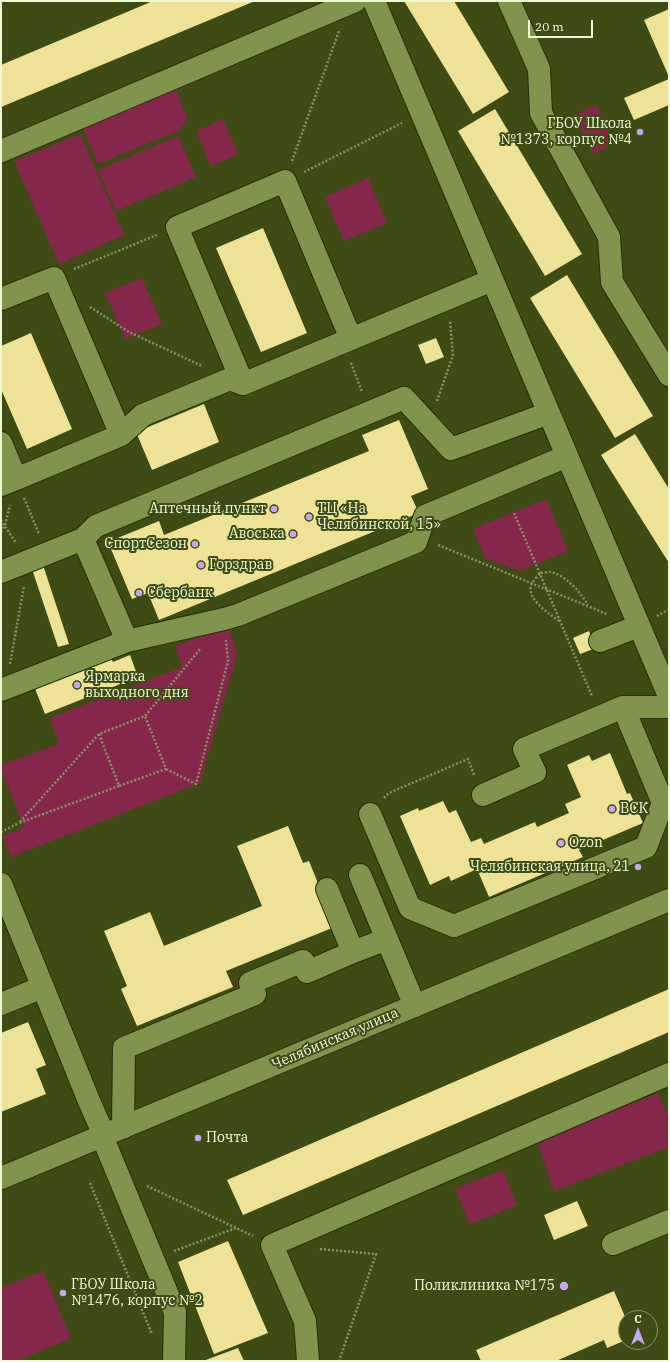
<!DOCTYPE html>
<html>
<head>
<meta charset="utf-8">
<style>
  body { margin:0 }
  #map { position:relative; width:670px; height:1362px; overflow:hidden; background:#3e4b15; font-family:"IBM Plex Serif",serif }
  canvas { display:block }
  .frame { position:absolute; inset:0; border:2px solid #eefad6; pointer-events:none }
  .north { position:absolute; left:618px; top:1310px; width:40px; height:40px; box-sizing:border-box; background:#3e4b15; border:1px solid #849162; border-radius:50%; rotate:0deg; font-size:11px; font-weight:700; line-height:16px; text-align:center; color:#eefad6 }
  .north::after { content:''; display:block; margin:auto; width:14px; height:18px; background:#c4a7f1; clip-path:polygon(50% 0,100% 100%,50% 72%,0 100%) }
  .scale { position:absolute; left:528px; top:20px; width:65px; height:18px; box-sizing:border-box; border:2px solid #eefad6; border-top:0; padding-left:5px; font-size:12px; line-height:14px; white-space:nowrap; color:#eefad6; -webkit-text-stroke:3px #3e4b15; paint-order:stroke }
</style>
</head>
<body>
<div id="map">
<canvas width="670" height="1362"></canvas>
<div class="frame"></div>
<div class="north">С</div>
<div class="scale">20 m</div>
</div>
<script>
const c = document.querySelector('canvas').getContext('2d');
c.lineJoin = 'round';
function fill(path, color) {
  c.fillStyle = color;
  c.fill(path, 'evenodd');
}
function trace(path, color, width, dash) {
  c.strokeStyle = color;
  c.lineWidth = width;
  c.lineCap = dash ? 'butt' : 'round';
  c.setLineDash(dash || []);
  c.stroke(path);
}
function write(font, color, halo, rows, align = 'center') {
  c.font = font + ' "IBM Plex Serif",serif';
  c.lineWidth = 4;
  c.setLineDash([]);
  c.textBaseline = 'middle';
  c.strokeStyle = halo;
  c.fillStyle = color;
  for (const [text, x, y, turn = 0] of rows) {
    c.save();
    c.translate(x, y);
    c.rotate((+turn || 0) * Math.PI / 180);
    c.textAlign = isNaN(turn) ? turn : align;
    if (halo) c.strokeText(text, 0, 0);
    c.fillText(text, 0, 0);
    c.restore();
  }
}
fill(new Path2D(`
  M175,87l12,31 -7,12 -82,34 -16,-38z
  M597,105l17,39 -22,10 -17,-39z
  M223,119l15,35 -27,12 -15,-35z
  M80,134l44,101 -65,29 -45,-103z
  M178,136l18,41 -80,34 -18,-41z
  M368,178l19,45 -43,18 -19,-44z
  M142,278l20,46 -37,15 -20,-46z
  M546,499l22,52 -49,20 -34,-13 -12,-29z
  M228,626l9,28 -37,129 -189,74 -8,-21 21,-9 -23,-58v-4l58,-21 -9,-26 132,-51 -7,-21z
  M658,1093l11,26v28l-115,44 -17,-50z
  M503,1170l14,35 -47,19 -15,-35z
  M43,1271l28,67 -54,23h-16v-73z`), '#85274a');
fill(new Path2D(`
  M153,1h102l-254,106v-42z
  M404,1h50l55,91 -36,22z
  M669,9v68l-25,-57z
  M669,79v26l-35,15 -10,-22z
  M495,109l87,145 -37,22 -87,-145z
  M263,228l44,105 -46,19 -45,-104z
  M567,275l86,141 -38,22 -85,-140z
  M31,333l41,96 -45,20 -26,-60v-43z
  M436,338l8,19 -18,7 -8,-19z
  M204,404l15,38 -67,28 -16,-38z
  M399,420l29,69 -17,7 8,17 -260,107 -11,-27 -16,6 -24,-57 51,-21 5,14 205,-84 -7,-16z
  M635,434l34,55v74l-68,-108z
  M43,565l26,79 -11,3 -26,-78z
  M589,631l7,17 -16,6 -7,-16z
  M108,652l5,10 17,-7 8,22 -93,37 -13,-33z
  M610,753l17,41 3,-1 13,30 -64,27 4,7 -94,40 -12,-28 -26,12 -2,-5 -19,9 -30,-69 18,-8 1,3 24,-10 6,12 7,-3 15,32 10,-4 3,6 51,-22 2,5 32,-14 -4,-9 16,-7 -14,-32 22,-10 3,6z
  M288,826l15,37 6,-2 13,32 10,35 -106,43 7,16 -96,39 -16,-37 6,-3 -23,-55 46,-19 14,34 98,-40 -25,-60z
  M669,989v43l-426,183 -16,-35z
  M28,1022l18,43 -10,4 10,25 -45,18v-79z
  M577,1201l11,25 -34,14 -10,-25z
  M228,1241l40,92 -54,21 -36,-92z
  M614,1291l12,28v21l-19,8 -3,-8 -48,21h-75l-5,-11z
  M238,1348l6,13h-41z`), '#ede295');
const minor = new Path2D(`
  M374,1l295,695
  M509,1l30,68 2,44 68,124 3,45 57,93
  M1,151l354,-150
  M285,181l66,158 -108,45 -66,-157z
  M1,299l53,-21 67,157 -105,44
  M351,339l141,-59
  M121,435l22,-20 87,-36 13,5
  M1,443l15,36 -15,6
  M83,539l13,-13 308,-128 47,51 98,-36
  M1,572l82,-33 44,102
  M600,641l39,-15
  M1,690l126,-49 97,-22 14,-4 178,-73 9,-26 142,-60
  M623,707h46
  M370,814l40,94 44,18 192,-79 17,-44 -40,-96 -99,42 11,23 -52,23
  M360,875l55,131
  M1,884l88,217 15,34
  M353,952l34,-13
  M1,1004l42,-17
  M123,1128l1,-80 131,-54 -5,-11 53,-22 4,11 46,-20 -26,-63
  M102,1136l73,176 -1,49
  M1,1178l668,-278
  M613,1244l56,-23
  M308,1361l-3,-40 -33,-76 397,-171`);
trace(minor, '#262f09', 24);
trace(new Path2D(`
  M292,161l47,-130
  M304,172l98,-49
  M74,269l83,-34
  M90,307l39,25 73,34
  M351,363l11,29
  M437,401l16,-46 -3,-34
  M24,498l15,36
  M514,513l78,183
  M1,520l15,23
  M1,532l4,-7 5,-20
  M438,545l169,69
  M657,616l12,-7
  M559,621c-9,-7 -35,-23 -27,-38 2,-3 6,-7 8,-10 3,0 7,-1 10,-1 15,2 31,21 38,33
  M10,664l14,-78
  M99,734l20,52 47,-17 -21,-53
  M166,769l30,15 32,-123 -2,-21
  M119,786l-100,37 80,-89 46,-18 56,-68
  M384,798l5,-5 79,-34 6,16
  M1,832l18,-9
  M90,1183l62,151
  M147,1186l106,50
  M320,1249l56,5 -37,107
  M174,1251l62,-23`), '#869364', 2.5, [2, 2]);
trace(minor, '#81944e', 22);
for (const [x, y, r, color] of [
  [640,132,4,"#c4a7f1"],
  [274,509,4,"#c4a7f1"],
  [309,517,4,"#c4a7f1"],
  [293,534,4,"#c4a7f1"],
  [195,544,4,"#c4a7f1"],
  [201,565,4,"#c4a7f1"],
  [139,593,4,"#c4a7f1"],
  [77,685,4,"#c4a7f1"],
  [612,809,4,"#c4a7f1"],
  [561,843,4,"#c4a7f1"],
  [638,867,4,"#c4a7f1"],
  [198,1138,4,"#c4a7f1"],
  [564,1286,5,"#c4a7f1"],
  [63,1293,4,"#c4a7f1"]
]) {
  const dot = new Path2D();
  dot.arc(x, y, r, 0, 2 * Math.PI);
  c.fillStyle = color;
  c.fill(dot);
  trace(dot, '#3e4b15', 1.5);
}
write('14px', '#eefad6', '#3e4b15', [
  ["ГБОУ Школа",632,124,"right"],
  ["№1373, корпус №4",632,140,"right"],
  ["Аптечный пункт",266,509,"right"],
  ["ТЦ «На",317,509],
  ["Челябинской, 15»",317,525],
  ["Авоська",285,534,"right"],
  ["СпортСезон",187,544,"right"],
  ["Горздрав",209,565],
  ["Сбербанк",147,593],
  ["Ярмарка",85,677],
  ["выходного дня",85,693],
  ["ВСК",620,809],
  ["Ozon",569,843],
  ["Челябинская улица, 21",630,867,"right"],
  ["Почта",206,1138],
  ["ГБОУ Школа",71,1285],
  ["№1476, корпус №2",71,1301],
  ["Поликлиника №175",555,1286,"right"]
], 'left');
write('14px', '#eefad6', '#3e4b15', [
  ["Челябинская улица",335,1039,-23]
]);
</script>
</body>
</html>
